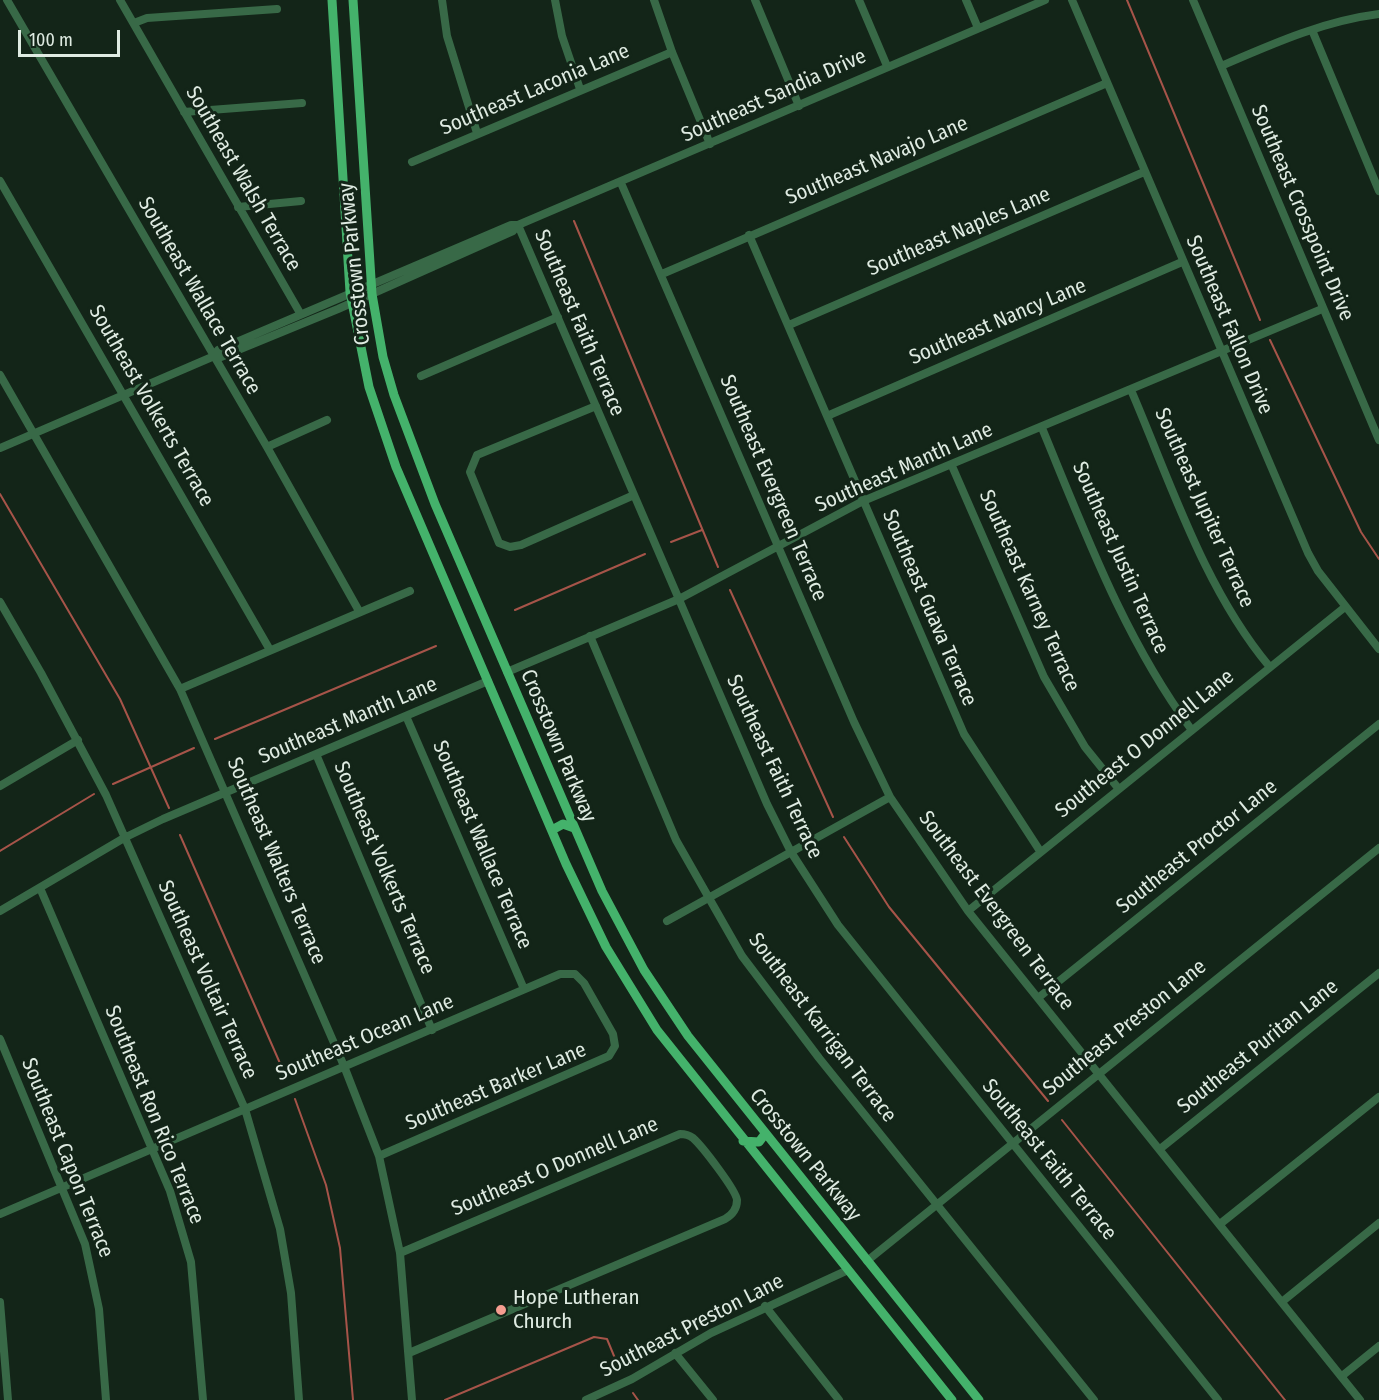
<!DOCTYPE html>
<html>
<head>
<meta charset="utf-8">
<style>
  body { margin:0 }
  #map { position:relative; width:1379px; height:1400px; overflow:hidden; background:#132518; font-family:"Fira Sans Condensed",sans-serif }
  canvas { display:block }
  .scale { position:absolute; left:18px; top:30px; width:102px; height:27px; box-sizing:border-box; border:3px solid #dfebe2; border-top:0; padding-left:8px; font-size:18px; line-height:21px; white-space:nowrap; color:#dfebe2; -webkit-text-stroke:4px #132518; paint-order:stroke }
</style>
</head>
<body>
<div id="map">
<canvas width="1379" height="1400"></canvas>
<div class="scale">100 m</div>
</div>
<script>
const c = document.querySelector('canvas').getContext('2d');
c.lineJoin = 'round';
function trace(path, color, width, dash) {
  c.strokeStyle = color;
  c.lineWidth = width;
  c.lineCap = dash ? 'butt' : 'round';
  c.setLineDash(dash || []);
  c.stroke(path);
}
function write(font, color, halo, rows, align = 'center') {
  c.font = font + ' "Fira Sans Condensed",sans-serif';
  c.lineWidth = 6;
  c.setLineDash([]);
  c.textBaseline = 'middle';
  c.strokeStyle = halo;
  c.fillStyle = color;
  for (const [text, x, y, turn = 0] of rows) {
    c.save();
    c.translate(x, y);
    c.rotate((+turn || 0) * Math.PI / 180);
    c.textAlign = isNaN(turn) ? turn : align;
    if (halo) c.strokeText(text, 0, 0);
    c.fillText(text, 0, 0);
    c.restore();
  }
}
trace(new Path2D(`
  M1127,0l133,320
  M574,221l144,346
  M1270,340l91,192 18,27
  M0,494l120,205 49,109
  M671,542l31,-12
  M730,590l103,227
  M515,610l130,-56
  M215,739l221,-93
  M113,784l81,-36
  M180,835l106,242
  M844,837l45,70 159,194
  M0,851l94,-57
  M295,1099l31,86 14,63 13,152
  M1062,1120l223,280
  M633,1393l5,7
  M445,1400l149,-63 13,2 12,29`), '#a65449', 2);
trace(new Path2D(`
  M7,0l260,447 92,164
  M120,0l180,313
  M442,0l5,36 30,97
  M555,0l7,36 18,53
  M654,0l18,52 38,92
  M755,0l44,106
  M859,0l28,66
  M966,0l12,28
  M1072,0l236,553 10,18 61,78
  M1193,0l186,440
  M134,23l13,-5 130,-9
  M1312,30l67,161
  M1221,66c51,-22 102,-45 158,-52
  M184,112l118,-9
  M412,162l260,-110
  M0,181l270,469
  M621,183l233,539 36,75 78,114 392,489
  M238,207l63,-6
  M518,225l249,579 24,48 47,73 380,475
  M749,235l215,499 76,117
  M662,274l445,-191
  M789,325l355,-153
  M212,357l6,-7 293,-125h7
  M0,375l180,314 164,377 35,90 21,97 12,147
  M421,376l137,-59
  M1131,390c40,93 73,198 138,276
  M596,406l-119,49 -7,17 29,71 11,4 11,-2 113,-50
  M827,416l355,-154
  M1042,428c43,104 82,210 149,301
  M267,447l60,-27
  M0,448l212,-91h9l117,-48 175,-78 5,-6 527,-225
  M952,466l92,211 41,70 33,41
  M0,602l41,71 65,122 139,314 35,120 11,64 8,107
  M590,636l86,204 66,116 77,102 275,342
  M507,672l172,-73 184,-98 459,-192
  M180,689l230,-98
  M406,716l118,273
  M316,754l116,276
  M0,786l78,-46
  M40,888l130,303 21,71 12,138
  M0,911l124,-73 39,-19 325,-138
  M968,911l377,-304
  M667,921l223,-124
  M1038,998l341,-274
  M0,1039l85,205 14,65 7,91
  M1160,1149l219,-176
  M0,1214l560,-240h15l9,9 29,51 2,12 -6,10 -230,100
  M1220,1224l159,-127
  M400,1253l280,-119c5,0 9,1 13,4 9,8 43,52 44,62 0,9 -5,15 -12,19l-316,134
  M867,1261l512,-413
  M1283,1301l96,-78
  M0,1302l8,98
  M765,1306l74,94
  M675,1353l38,47
  M1342,1376l37,-30
  M586,1400l46,-21 79,-46 137,-63`), '#386947', 8);
trace(new Path2D(`
  M332,0l18,292 19,95 27,80 170,397 40,83 51,83 295,370
  M353,0l19,294 11,63 11,38 41,109 167,387 42,79 44,66 291,364
  M552,830l11,-6 11,4
  M743,1141l16,1 6,-8`), '#44b26b', 9);
for (const [x, y, r, color] of [
  [501,1310,6,"#f59d90"]
]) {
  const dot = new Path2D();
  dot.arc(x, y, r, 0, 2 * Math.PI);
  c.fillStyle = color;
  c.fill(dot);
  trace(dot, '#132518', 2);
}
write('21px', '#dfebe2', '#132518', [
  ["Southeast Laconia Lane",535,90,-23],
  ["Southeast Sandia Drive",774,96,-24],
  ["Southeast Navajo Lane",877,161,-23],
  ["Southeast Walsh Terrace",243,179,60],
  ["Southeast Crosspoint Drive",1302,213,67],
  ["Southeast Naples Lane",959,232,-23],
  ["Crosstown Parkway",355,264,-96],
  ["Southeast Wallace Terrace",199,296,60],
  ["Southeast Nancy Lane",998,322,-23],
  ["Southeast Faith Terrace",579,323,67],
  ["Southeast Fallon Drive",1229,325,67],
  ["Southeast Volkerts Terrace",151,406,60],
  ["Southeast Manth Lane",904,468,-24],
  ["Southeast Evergreen Terrace",773,488,67],
  ["Southeast Jupiter Terrace",1204,508,66],
  ["Southeast Justin Terrace",1120,558,66],
  ["Southeast Karney Terrace",1029,591,66],
  ["Southeast Guava Terrace",929,608,67],
  ["Southeast Manth Lane",348,721,-23],
  ["Southeast O Donnell Lane",1145,744,-39],
  ["Crosstown Parkway",558,746,67],
  ["Southeast Faith Terrace",774,767,65],
  ["Southeast Wallace Terrace",482,845,67],
  ["Southeast Proctor Lane",1197,847,-39],
  ["Southeast Walters Terrace",276,861,67],
  ["Southeast Volkerts Terrace",384,868,67],
  ["Southeast Evergreen Terrace",996,911,53],
  ["Southeast Voltair Terrace",207,980,66],
  ["Southeast Karrigan Terrace",822,1028,53],
  ["Southeast Preston Lane",1125,1028,-39],
  ["Southeast Ocean Lane",365,1038,-23],
  ["Southeast Puritan Lane",1258,1047,-39],
  ["Southeast Barker Lane",496,1087,-23],
  ["Southeast Ron Rico Terrace",154,1115,68],
  ["Crosstown Parkway",805,1155,51],
  ["Southeast Capon Terrace",67,1158,68],
  ["Southeast Faith Terrace",1049,1160,51],
  ["Southeast O Donnell Lane",555,1167,-23],
  ["Southeast Preston Lane",692,1326,-27]
]);
write('21px', '#dfebe2', '#132518', [
  ["Hope Lutheran",513,1298],
  ["Church",513,1322]
], 'left');
</script>
</body>
</html>
